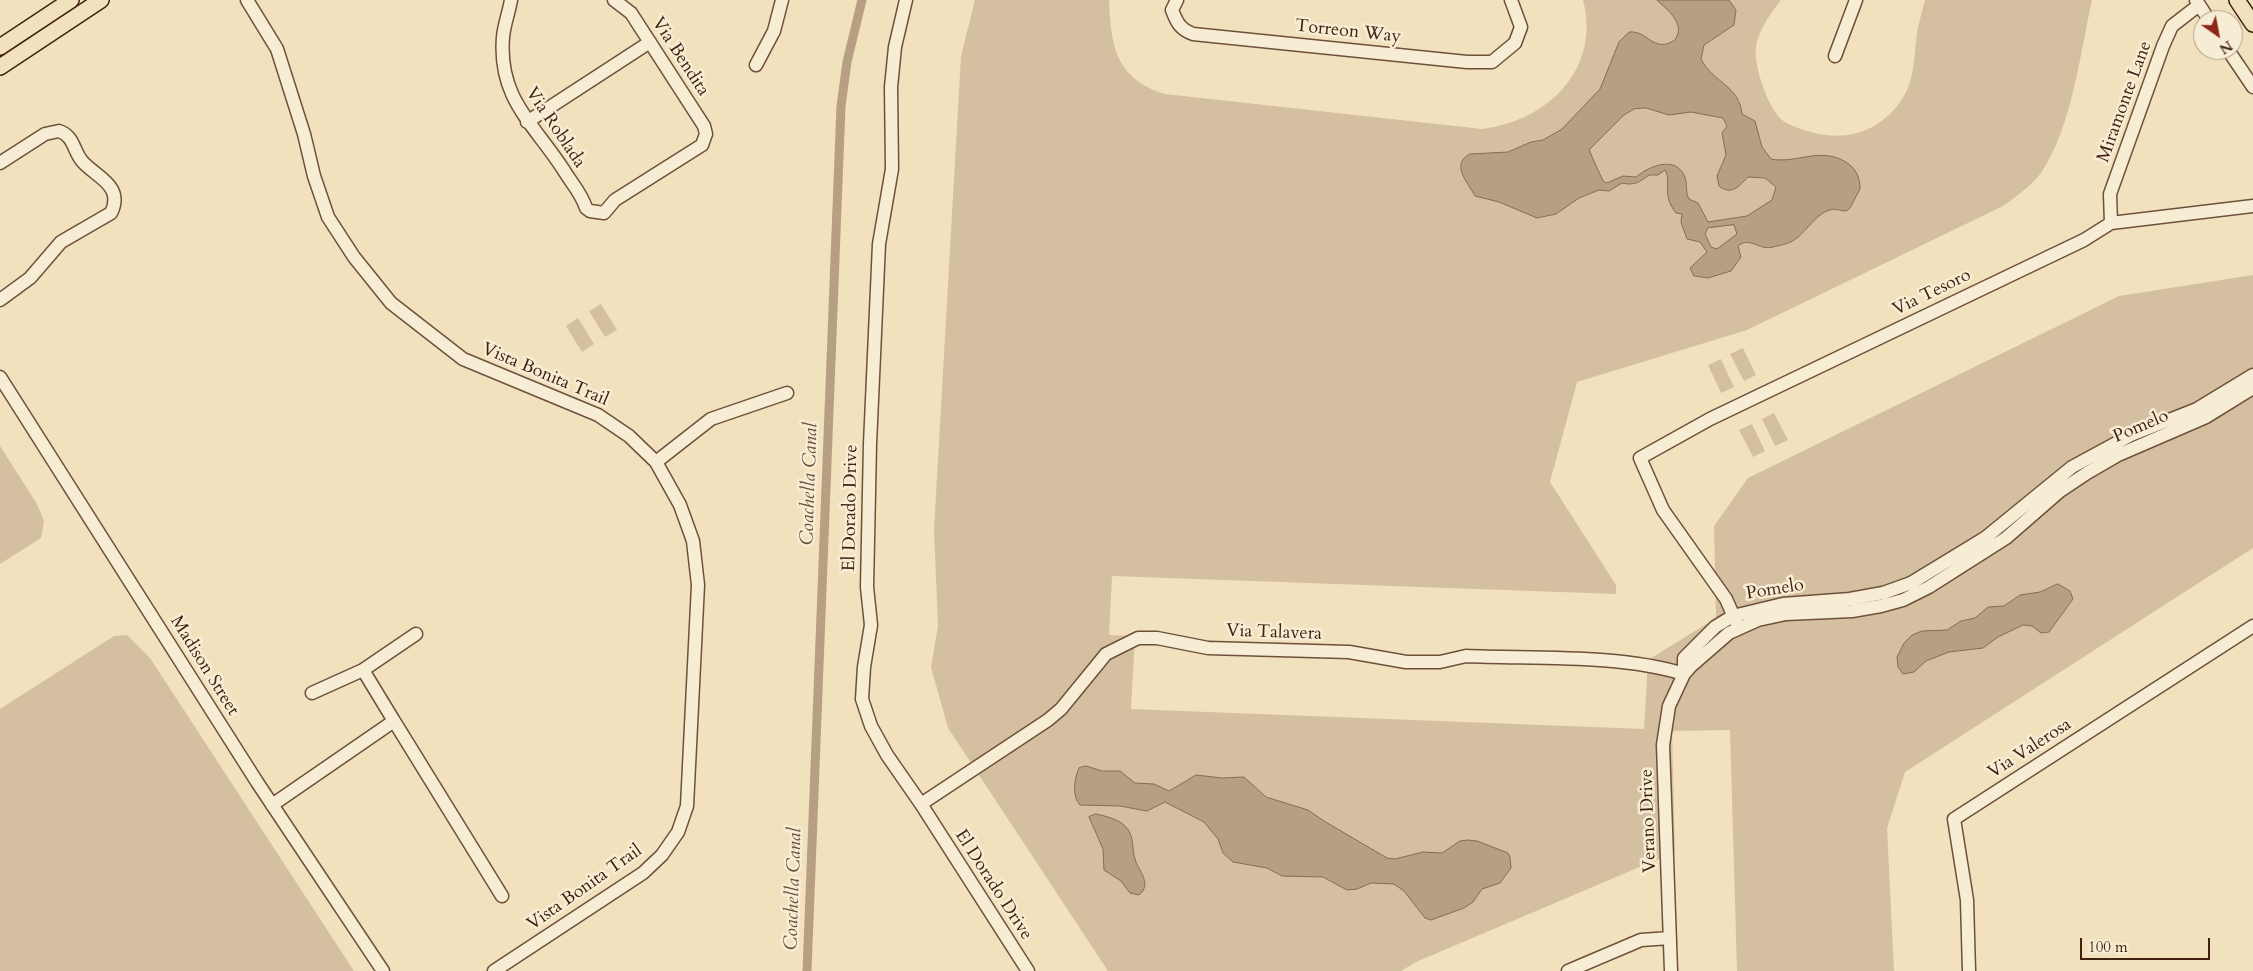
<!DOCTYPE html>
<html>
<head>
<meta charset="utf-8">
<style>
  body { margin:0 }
  #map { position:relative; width:2253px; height:971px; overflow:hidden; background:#f2e1bd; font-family:Cardo,serif }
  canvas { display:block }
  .north { position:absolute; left:2193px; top:10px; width:50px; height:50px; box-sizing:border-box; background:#f7ecd4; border:1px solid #af9a86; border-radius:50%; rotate:147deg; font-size:14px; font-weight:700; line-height:20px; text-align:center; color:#422010 }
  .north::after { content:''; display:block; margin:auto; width:18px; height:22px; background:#8f2418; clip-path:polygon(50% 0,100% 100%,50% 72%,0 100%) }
  .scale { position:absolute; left:2080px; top:938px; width:130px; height:22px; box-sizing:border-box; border:2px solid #422010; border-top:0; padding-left:6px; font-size:15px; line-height:18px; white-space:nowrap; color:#422010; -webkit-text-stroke:4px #f7ecd4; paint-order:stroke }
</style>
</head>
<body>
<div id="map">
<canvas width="2253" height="971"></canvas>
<div class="north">N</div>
<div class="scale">100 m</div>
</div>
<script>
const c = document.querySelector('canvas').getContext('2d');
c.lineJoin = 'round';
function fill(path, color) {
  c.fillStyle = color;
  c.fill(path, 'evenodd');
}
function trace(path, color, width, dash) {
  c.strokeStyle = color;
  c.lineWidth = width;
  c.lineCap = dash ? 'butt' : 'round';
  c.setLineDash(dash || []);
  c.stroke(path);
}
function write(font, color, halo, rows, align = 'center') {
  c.font = font + ' Cardo,serif';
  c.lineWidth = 5;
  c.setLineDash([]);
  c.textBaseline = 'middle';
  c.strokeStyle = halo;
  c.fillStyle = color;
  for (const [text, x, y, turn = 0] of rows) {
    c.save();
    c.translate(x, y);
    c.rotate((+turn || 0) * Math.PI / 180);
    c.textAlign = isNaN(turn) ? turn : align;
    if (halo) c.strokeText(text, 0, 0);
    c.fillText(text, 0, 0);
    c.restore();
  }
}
fill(new Path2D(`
  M975,0h134c2,47 7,79 56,94l317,35c66,-8 119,-60 101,-129h198c-10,13 -22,29 -25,46 -3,19 12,62 26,74 8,6 22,10 32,13 37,9 70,-4 90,-37 11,-19 10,-42 13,-63 2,-11 5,-22 8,-33h167c-12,54 -20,127 -51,173 -10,13 -24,23 -38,33l-256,124 -170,52 -27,100 66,103v9l-504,-18 -3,59 26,1 -4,73 513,20 4,-69 68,-42 -2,-92 34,-48 371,-182 134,-21v273l-348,224 -18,56 7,143h-157l-7,-241 -58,1 3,121 -259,110 -15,9h-293l-160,-243 -17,-61 7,-41 -4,-96 27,-474z
  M601,304l16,26 -12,7 -16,-26z
  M578,318l16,26 -12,8 -16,-26z
  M1743,348l13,27 -12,6 -14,-27z
  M1721,359l13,28 -13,6 -13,-28z
  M1774,413l14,27 -13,6 -13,-27z
  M1752,424l13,27 -12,6 -14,-27z
  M0,446l37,58 7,17 -3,17 -41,26z
  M127,635l23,23 204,313h-354v-262l114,-73z`), '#d4c0a0');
const water = new Path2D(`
  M1657,0h72l7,10 -2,15 -30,20 -3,14c12,24 38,26 41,55l13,7 7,26 9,12c25,5 48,-12 73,2 11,6 16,15 16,28l-10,19 -4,3c-6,0 -11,-3 -16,-1 -13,3 -22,19 -32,27 -6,6 -16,8 -25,10 -13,4 -23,-11 -35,-1l3,11 -10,14 -23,7 -14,-2 -4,-8 17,-16 -7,-10 -13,-3 -6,-17 1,-8 -6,-1c-15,-19 -4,-31 -11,-43l-7,5h-9c-9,7 -15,11 -27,8l-13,8 -10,-1 -20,8 -23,16 -19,4 -38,-16 -24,-6c-7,-13 -25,-32 -5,-42l38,-2 23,-10 12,-2 19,-11 38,-40 19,-47 10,-10c19,-2 24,22 46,8 11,-17 -7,-29 -18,-40zM1646,108l23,7 22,-3 32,6 4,8 -5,7 4,22 -9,21 2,10c13,10 20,0 29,-9l17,1 11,9 -4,13 -25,16 -39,6 -10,-19 -9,-4c-4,-7 -1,-16 -5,-24 -10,-20 -36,-8 -48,2l-13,-1 -16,7 -4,-2 -14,-31 35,-35 10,-6zM1734,225l3,9 -20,15 -6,-2 -6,-13 3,-6z
  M2058,584l12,7 3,8 -24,33 -8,1 -9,-7 -9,-1 -25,12 -15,11 -34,4 -23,9 -12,11 -11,2 -5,-7 -1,-10 7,-14 8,-8 10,-4 25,-1 14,-9 14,-3 13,-11 16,-1 16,-11 20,-3z
  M1086,766l16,5h18l15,12 19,1 15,7 27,-16 26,3 22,-1 22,20 42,13 16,11 63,37 8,1 28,-7 19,1 18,-12 8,-1 9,1 31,12 2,4 1,11 -11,15 -18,6 -9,13 -9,6 -33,12 -6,-2 -21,-27 -10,-7 -23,-1 -14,6 -10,1 -24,-13 -41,-1 -15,-8 -34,-6 -10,-9 -5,-14 -14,-17 -39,-20 -18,9 -27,-5 -40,-1c-8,-8 -6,-26 -1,-37z
  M1096,814c9,2 22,5 29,12 10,10 6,20 10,33 3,11 18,25 4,36l-9,-2 -9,-12 -17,-11 -1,-21 -14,-32z`);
fill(water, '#b69f82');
trace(water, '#886c54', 1);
trace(new Path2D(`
  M807,971l34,-865 6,-44 15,-62`), '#b69f82', 9);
const minor = new Path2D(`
  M247,0l30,49 27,85 10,42 14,41 26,40 37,46 72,56 135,56 31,21 27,26 24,43 13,36 5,44 -11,221 -9,26 -16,23 -19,18 -149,98
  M511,0c-2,12 -7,25 -8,37 -5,61 30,86 60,132 7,12 19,25 23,39l4,3 14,2 11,-13 87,-55 4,-11 -2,-8 -73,-113 -17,-13
  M906,0l-11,47 -4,40 1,82 -13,75 -9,200 -3,143 4,38 -7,42 -2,32 9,27 16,29 34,49 107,167
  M1177,0l-5,10c5,13 8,19 21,24l274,28h25l23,-19 6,-16 -10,-27
  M2196,0l13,20
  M2228,50l25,37
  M1835,56l21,-56
  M756,65l18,-34 8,-31
  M527,122l123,-80
  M0,163l45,-29 14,-3c15,5 14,19 23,30 12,15 43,24 29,52l-50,29 -31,36 -30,22
  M2111,223l-1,-29 53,-148 9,-20 27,-21
  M0,377l257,405 126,189
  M656,462l55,-43 76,-26
  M1739,628l-13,-29 -63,-89 -23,-52 70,-39 374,-179 27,-17 142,-17
  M363,670l53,-36
  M1684,674v-16l31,-31 18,-11 50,-12 67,-5 33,-6 28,-10 74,-45 87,-71 59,-32 66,-26 56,-34
  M312,693l51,-23 31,51
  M921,804l127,-84 13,-11 45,-55 32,-16h19l51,10 141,4 57,10h34l26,-6c68,3 153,-2 218,18
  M272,805l122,-84 108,175
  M1568,971l73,-31 29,-2
  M1671,971l-8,-226 6,-39 15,-32 7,-8 38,-33 29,-13 28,-6 66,-3 29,-5 22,-6 26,-13 77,-49 54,-47 27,-18 31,-18 88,-38 47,-29
  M1969,971l-2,-71 -13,-81 299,-193`);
const major = new Path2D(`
  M2237,0l16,24
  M0,47l71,-47
  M0,67l101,-67`);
trace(minor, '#6e503b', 15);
trace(major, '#422010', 18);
trace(minor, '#f7ecd4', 12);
trace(major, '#f2e1bd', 15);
write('18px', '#422010', '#f7ecd4', [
  ["Torreon Way",1348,32,6],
  ["Via Bendita",680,57,57],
  ["Miramonte Lane",2125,102,-70],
  ["Via Roblada",555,128,56],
  ["Via Tesoro",1932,293,-26],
  ["Vista Bonita Trail",545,375,23],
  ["Pomelo",2141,427,-23],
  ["El Dorado Drive",851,508,-89],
  ["Pomelo",1775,590,-9],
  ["Via Talavera",1274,633,2],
  ["Madison Street",204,666,58],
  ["Via Valerosa",2030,749,-33],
  ["Verano Drive",1649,821,-92],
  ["El Dorado Drive",993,885,57],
  ["Vista Bonita Trail",585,888,-35]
]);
write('italic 19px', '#6b4c38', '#f7ecd4', [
  ["Coachella Canal",810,484,-88],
  ["Coachella Canal",794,889,-88]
]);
</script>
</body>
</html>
